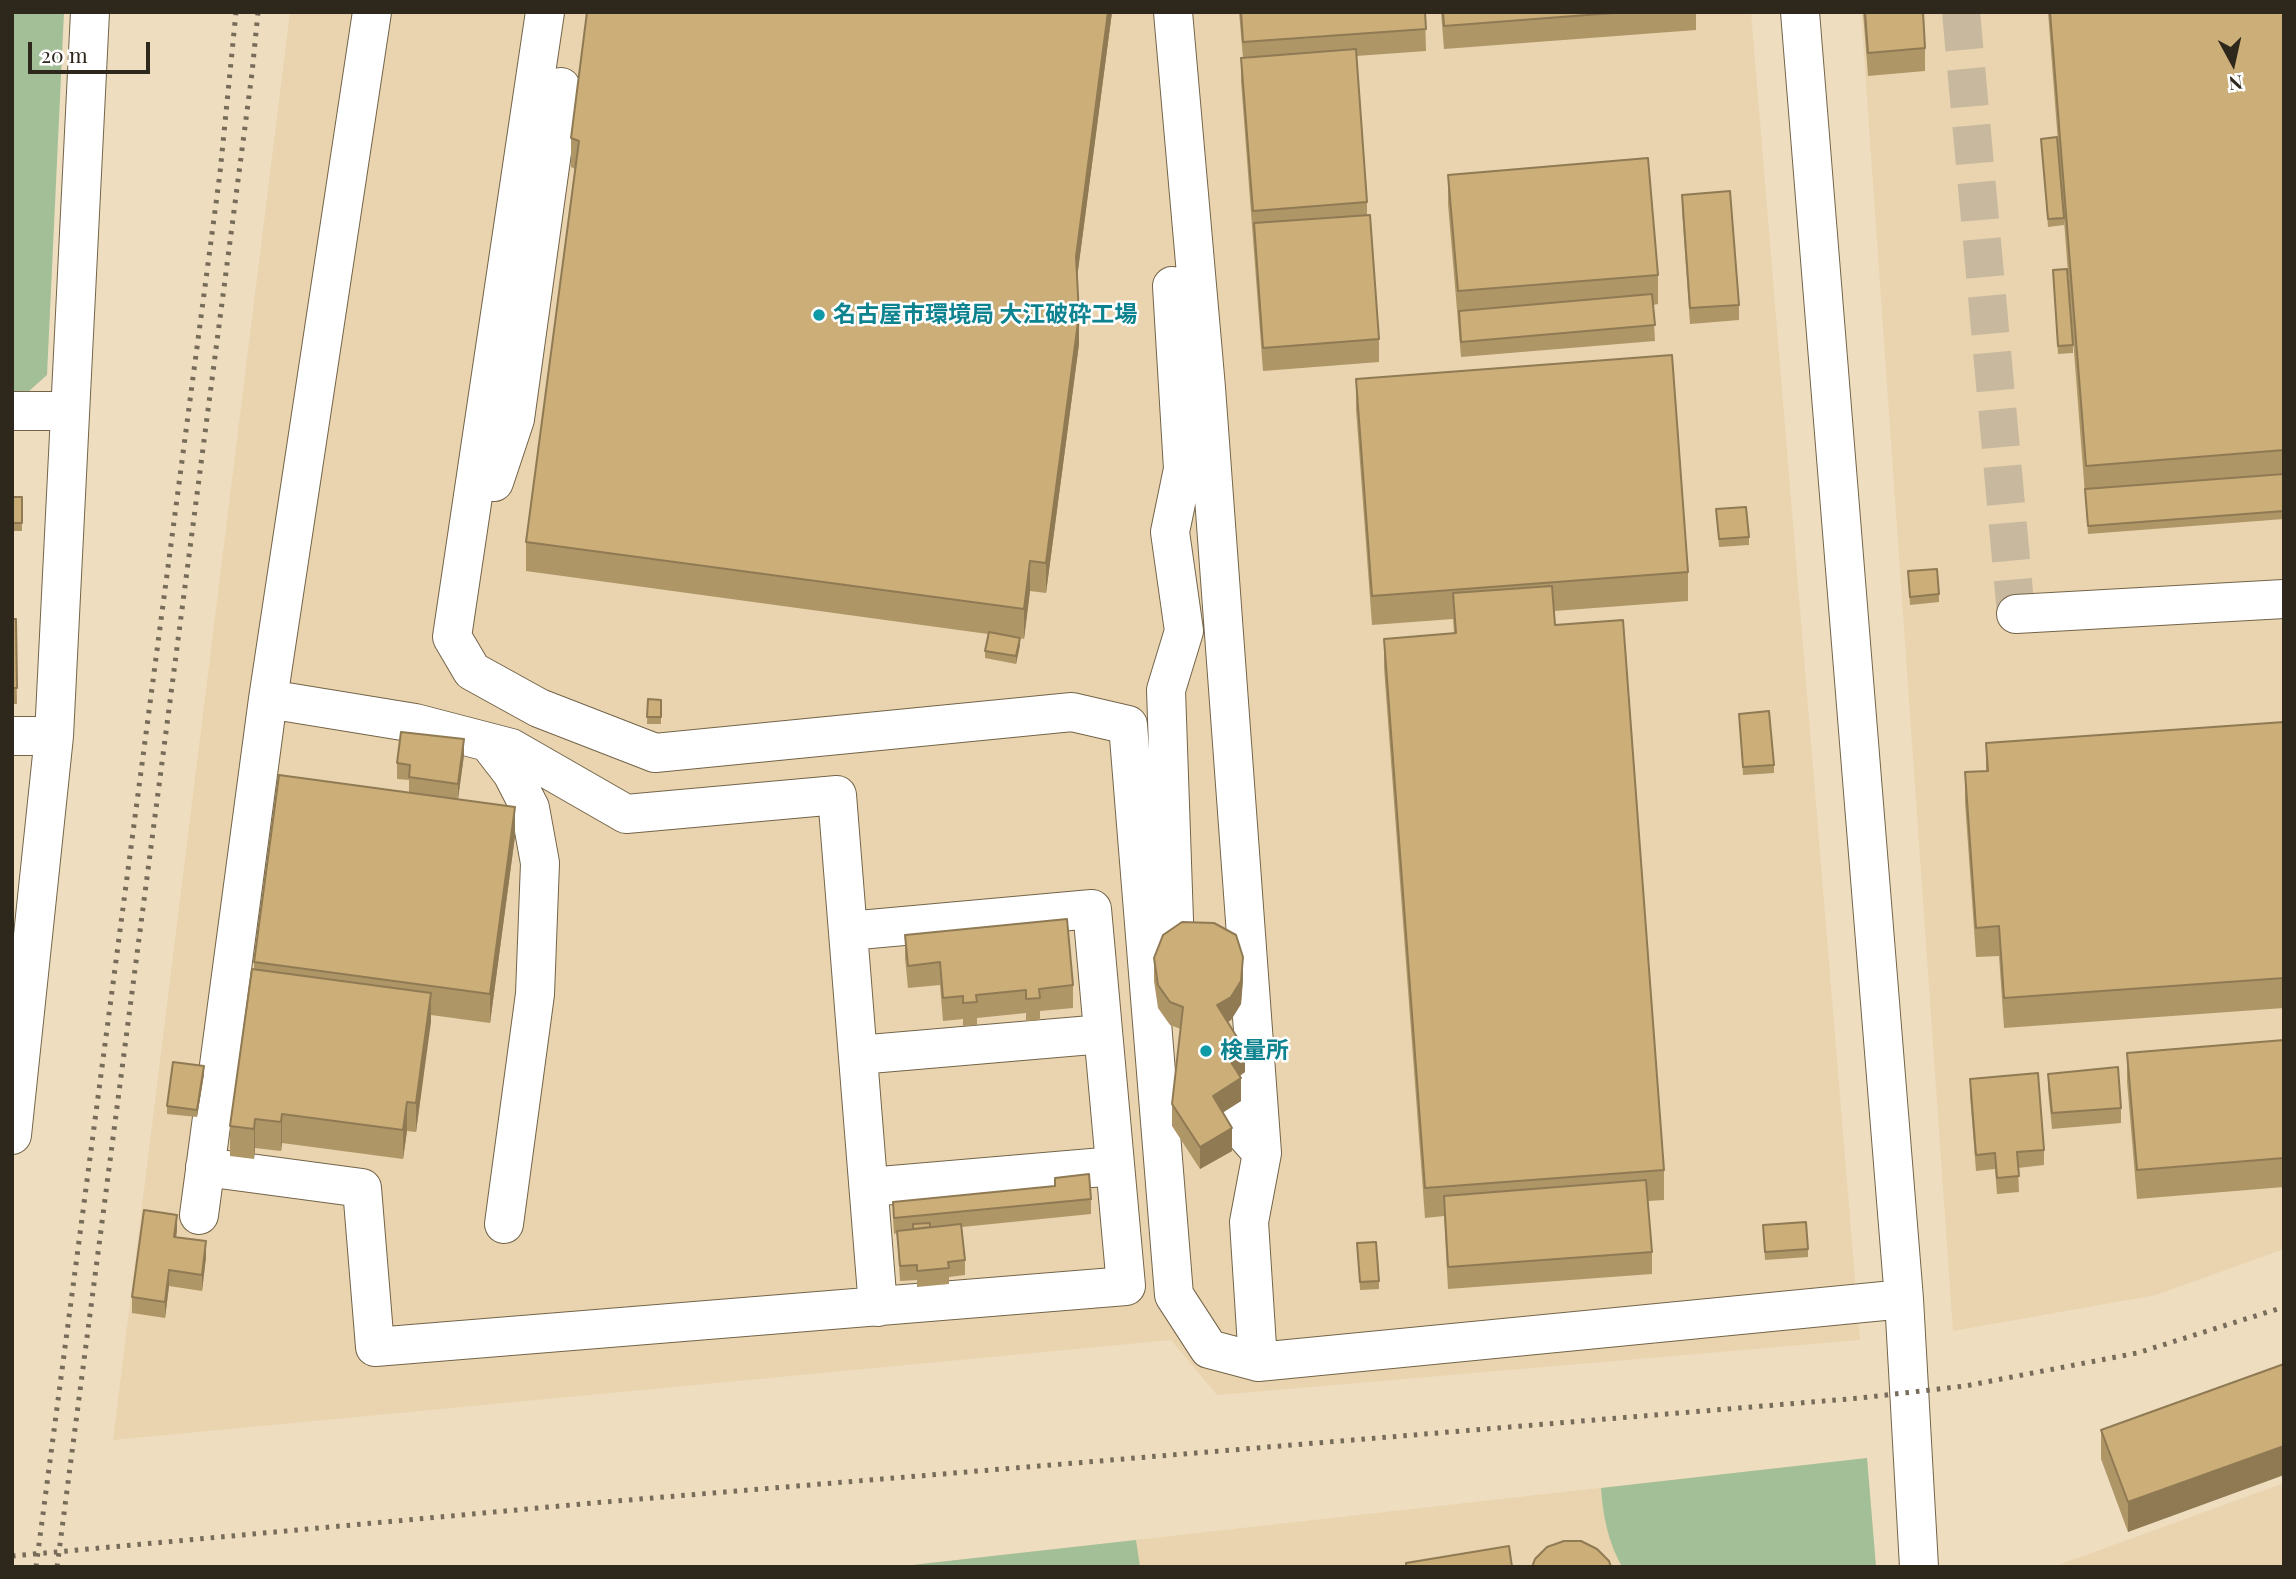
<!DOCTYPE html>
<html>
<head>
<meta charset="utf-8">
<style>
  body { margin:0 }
  #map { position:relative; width:2296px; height:1579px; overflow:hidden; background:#eeddbf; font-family:"Playfair Display",serif }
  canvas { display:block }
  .frame { position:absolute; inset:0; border:14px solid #2e271c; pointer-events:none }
  .north { position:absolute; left:2198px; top:28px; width:70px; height:70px; -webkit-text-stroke:5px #fff; paint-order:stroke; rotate:172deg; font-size:19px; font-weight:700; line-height:28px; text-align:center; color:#2e271c }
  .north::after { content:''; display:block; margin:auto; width:24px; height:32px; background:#2e271c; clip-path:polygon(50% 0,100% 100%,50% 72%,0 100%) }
  .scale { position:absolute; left:28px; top:42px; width:122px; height:32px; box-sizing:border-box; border:4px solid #2e271c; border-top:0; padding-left:9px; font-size:21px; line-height:24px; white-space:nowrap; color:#2e271c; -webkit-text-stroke:5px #fff; paint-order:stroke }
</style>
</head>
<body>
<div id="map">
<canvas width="2296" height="1579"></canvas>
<div class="frame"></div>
<div class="north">N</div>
<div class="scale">20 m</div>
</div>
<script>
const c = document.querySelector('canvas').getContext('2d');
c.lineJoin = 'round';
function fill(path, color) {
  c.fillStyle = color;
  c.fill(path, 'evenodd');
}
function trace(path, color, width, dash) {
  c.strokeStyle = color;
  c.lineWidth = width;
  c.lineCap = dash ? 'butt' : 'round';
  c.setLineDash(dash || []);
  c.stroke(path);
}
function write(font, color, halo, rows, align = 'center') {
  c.font = font + ' "Playfair Display","Noto Sans JP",serif';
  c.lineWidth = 5;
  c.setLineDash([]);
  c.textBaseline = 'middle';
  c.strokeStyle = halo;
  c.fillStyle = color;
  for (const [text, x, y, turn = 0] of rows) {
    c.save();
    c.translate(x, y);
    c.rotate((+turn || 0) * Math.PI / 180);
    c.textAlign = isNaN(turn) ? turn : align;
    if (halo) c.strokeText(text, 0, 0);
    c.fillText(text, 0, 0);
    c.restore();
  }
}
fill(new Path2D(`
  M290,12h1461l109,1328 -643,55 -46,-55 -1058,100z
  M1861,12h423v1237l-128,46 -203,36z
  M1867,1458l9,109h-982z
  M2284,1483v84h-231z`), '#e9d4af');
fill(new Path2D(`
  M12,12h52l-17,363 -19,17h-16z
  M1867,1458l9,109h-254c-14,-26 -19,-50 -21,-79z
  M1136,1540l4,27h-246z`), '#a2bf97');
trace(new Path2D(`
  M1961,12l55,602`), '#c8b99e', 38, [38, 19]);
const minor = new Path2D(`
  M545,12l-93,625 20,34 67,37 116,45 417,-41 56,13 46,570 35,54 49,13 646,-63
  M1173,12l33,376 56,765 -13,69 9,140
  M1800,12l104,1287 15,268
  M1172,286l11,183 -13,63 14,99 -18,59 9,259 9,29
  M12,411h58
  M494,482l21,-63 46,-332
  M2016,614l268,-15
  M268,699l147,24 96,25 115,66 211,-19 41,512
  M12,736h42
  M488,742l24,31 18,35 10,55 -5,131 -31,230
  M858,1055l245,-21
  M1210,1063l15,48 37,42
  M12,1135l42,-399 36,-724
  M205,1167l157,21 13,159 751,-61 -34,-377 -244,22
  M869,1187l246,-21
  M199,1215l69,-516 104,-687`);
trace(minor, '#736449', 40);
trace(minor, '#fff', 38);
trace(new Path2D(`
  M12,1556l592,-54 1256,-104 105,-12 172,-33 147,-46
  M36,1567l184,-1394 16,-161
  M57,1567l195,-1494 6,-61`), '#776c5a', 5, [3.5, 7]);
fill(new Path2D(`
  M587,12h525l-35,265 2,67 -33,249 -16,-2 -6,48 -4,-1v7l-4,19 -31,-6v-7l3,-17 -462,-63v-29l49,-373 -4,-2v-29z
  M1239,12h186l1,39 -70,5 11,146v13l12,124v23l-116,9 -22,-290v-23h2z
  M1441,12h255v18l-252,19z
  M1863,12h60l2,36v23l-57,5z
  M2048,12h236v507l-196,15z
  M2041,139l23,79v7l-16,2z
  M1448,175l210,100v29l-5,1 2,36 -194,16 -13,-153z
  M1682,195l57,110v15l-49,4 -8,-114z
  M2053,270l20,75v8l-15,1z
  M1356,379l332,193v29l-134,10 1,14 109,545v30l-16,1 4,51v22l-204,15 -4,-73 -19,2 -41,-550v-29l70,-6 -1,-14 -81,6 -16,-216z
  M12,497h10v34h-10z
  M1716,509l33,28v8l-30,2z
  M1908,571l31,23v8l-29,3z
  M12,619h4l1,85h-5z
  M648,699l13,1v24h-14z
  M1739,714l35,51v8l-31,2z
  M2284,722v286l-280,20 -5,-72 -23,1 -11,-155v-30l21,-1v-28z
  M464,755l-6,44 57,37 -25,187 -59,-8 -15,117 -9,-1 -4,28 -121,-16 -1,8 -26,-3 -1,11 -24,-3v-30l24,-157v-7l155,-169v-13l-12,-1v-16z
  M905,935l168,50v23l-33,3v9l-14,1v-8l-49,5v7l-14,1v-7l-20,2 -3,-36 -32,3 -3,-30z
  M1154,958l89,21 -2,25 -10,16 -3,2 17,50 -5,4 1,25 -18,11 9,39 -32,18 -28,-43v-22l9,-75 -11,-4 -12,-17 -4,-27z
  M2284,1040v147l-147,12 -10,-117v-29z
  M204,1074l-7,43 -30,-3v-8z
  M2048,1074l73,34v15l-69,6 -4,-40z
  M1970,1079l74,71v15l-26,3 1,24 -22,2 -2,-25 -19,2 -6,-76z
  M1055,1178l36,21v15l-129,13 3,33v15l-16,2v7l-32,3v-7l-17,1 -3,-48 -3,1 -1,-17v-15l162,-16z
  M1763,1225l45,24v8l-43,3z
  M177,1230l-1,7 30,20 -4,34 -33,-5 -4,32 -33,-5v-16z
  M1357,1243l22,38v8l-19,1z
  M2284,1364l-156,168 -27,-73v-29z`), '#af9667');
fill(new Path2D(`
  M1108,12h4l-36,274v-29z
  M1079,315v29l-33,249v-30z
  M1030,561v30l-6,48v-30z
  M1020,638v7l-4,19v-8z
  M464,739v16l-6,44v-15z
  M515,807v29l-25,187v-29z
  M1243,957v22l-2,25 -10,16 -14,8v-23z
  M431,993v29l-15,110v-29z
  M1245,1050v22l-16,10v-23z
  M204,1066v8l-7,43v-7z
  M1241,1078v23l-28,18v-23z
  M407,1102v29l-4,28v-29z
  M282,1114v29l-1,8v-29z
  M255,1119v29l-1,11v-30z
  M1232,1128v23l-32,18v-22z
  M177,1215v15l-3,22v-15z
  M206,1241v16l-4,34v-16z
  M169,1270v16l-4,32v-16z
  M2284,1446v29l-156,57v-30z`), '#8f7a54');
const building = new Path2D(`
  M587,12h521l-32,245 3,58 -33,248 -16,-2 -6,48 -498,-67 53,-401 -8,-3z
  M1241,12h184l1,17 -183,13z
  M1443,12h183l-182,14z
  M1865,12h58l2,36 -57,5z
  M2050,12h234v438l-198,16z
  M1356,49l11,153 -114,9 -12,-153z
  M2057,137l7,81 -16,1 -7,-80z
  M1648,158l10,117 -200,16 -10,-116z
  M1730,191l9,114 -49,3 -8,-113z
  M1370,215l9,124 -116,9 -9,-125z
  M2067,269l6,76 -15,1 -5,-76z
  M1652,294l3,31 -194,17 -2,-31z
  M1672,355l16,217 -316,24 -16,-217z
  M2284,474v37l-196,15 -3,-37z
  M12,497h10v26h-10z
  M1746,507l3,30 -30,2 -3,-30z
  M1937,569l2,25 -29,3 -2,-26z
  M1552,586l3,39 68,-5 41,550 -239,18 -41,-549 72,-6 -3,-40z
  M12,619h4l1,69h-5z
  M989,632l31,6 -4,18 -31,-5z
  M648,699l13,1v17h-14z
  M1769,711l5,54 -31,2 -4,-53z
  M2284,722v256l-280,20 -5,-72 -23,2 -11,-156 23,-1 -2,-28z
  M401,732l63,7 -6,45 -49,-7 1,-12 -13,-2z
  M279,775l236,32 -25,187 -236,-32z
  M1067,919l6,66 -34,4 1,9 -14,1v-9l-50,5 1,7 -14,1v-7l-20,2 -3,-36 -32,4 -3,-31z
  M1182,922l32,1 22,12 7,22 -2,24 -10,16 -14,8 28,45 -16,9 12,19 -28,18 19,32 -32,19 -28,-43 11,-97 -13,-5 -12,-17 -4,-27 9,-23z
  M252,969l179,24 -15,110 -9,-1 -4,28 -121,-16 -1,8 -26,-3 -1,10 -24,-3z
  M2284,1040v118l-147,12 -10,-117z
  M173,1062l31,4 -7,44 -30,-4z
  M2118,1067l3,41 -69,5 -4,-39z
  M2038,1073l6,77 -27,2 2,24 -22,2 -2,-25 -19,2 -6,-76z
  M1089,1174l2,25 -197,19 -1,-16 162,-16v-8z
  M1646,1180l6,72 -204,15 -4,-71z
  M144,1210l33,5 -3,22 32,4 -4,34 -33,-5 -4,32 -33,-5z
  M1806,1222l2,27 -43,3 -2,-27z
  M930,1223v4l-17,2v-5z
  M961,1224l4,36 -17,2 1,6 -32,3v-6l-17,1 -3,-35z
  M1376,1242l3,39 -19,1 -3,-39z
  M2284,1364v82l-156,56 -27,-72z
  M1564,1541h17l16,8 12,12 2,6h-79l3,-8 12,-12z
  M1509,1546l3,21h-106v-4z`);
fill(building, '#ccae78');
trace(building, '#8f7a54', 2);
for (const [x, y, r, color] of [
  [819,315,7,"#0f9aa8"],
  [1206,1051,7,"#0f9aa8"]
]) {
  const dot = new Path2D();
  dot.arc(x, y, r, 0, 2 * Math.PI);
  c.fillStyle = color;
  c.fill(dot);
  trace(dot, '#fff', 2.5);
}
write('bold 23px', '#0d838f', '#fff', [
  ["名古屋市環境局 大江破砕工場",833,315],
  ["検量所",1220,1051]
], 'left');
</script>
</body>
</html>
